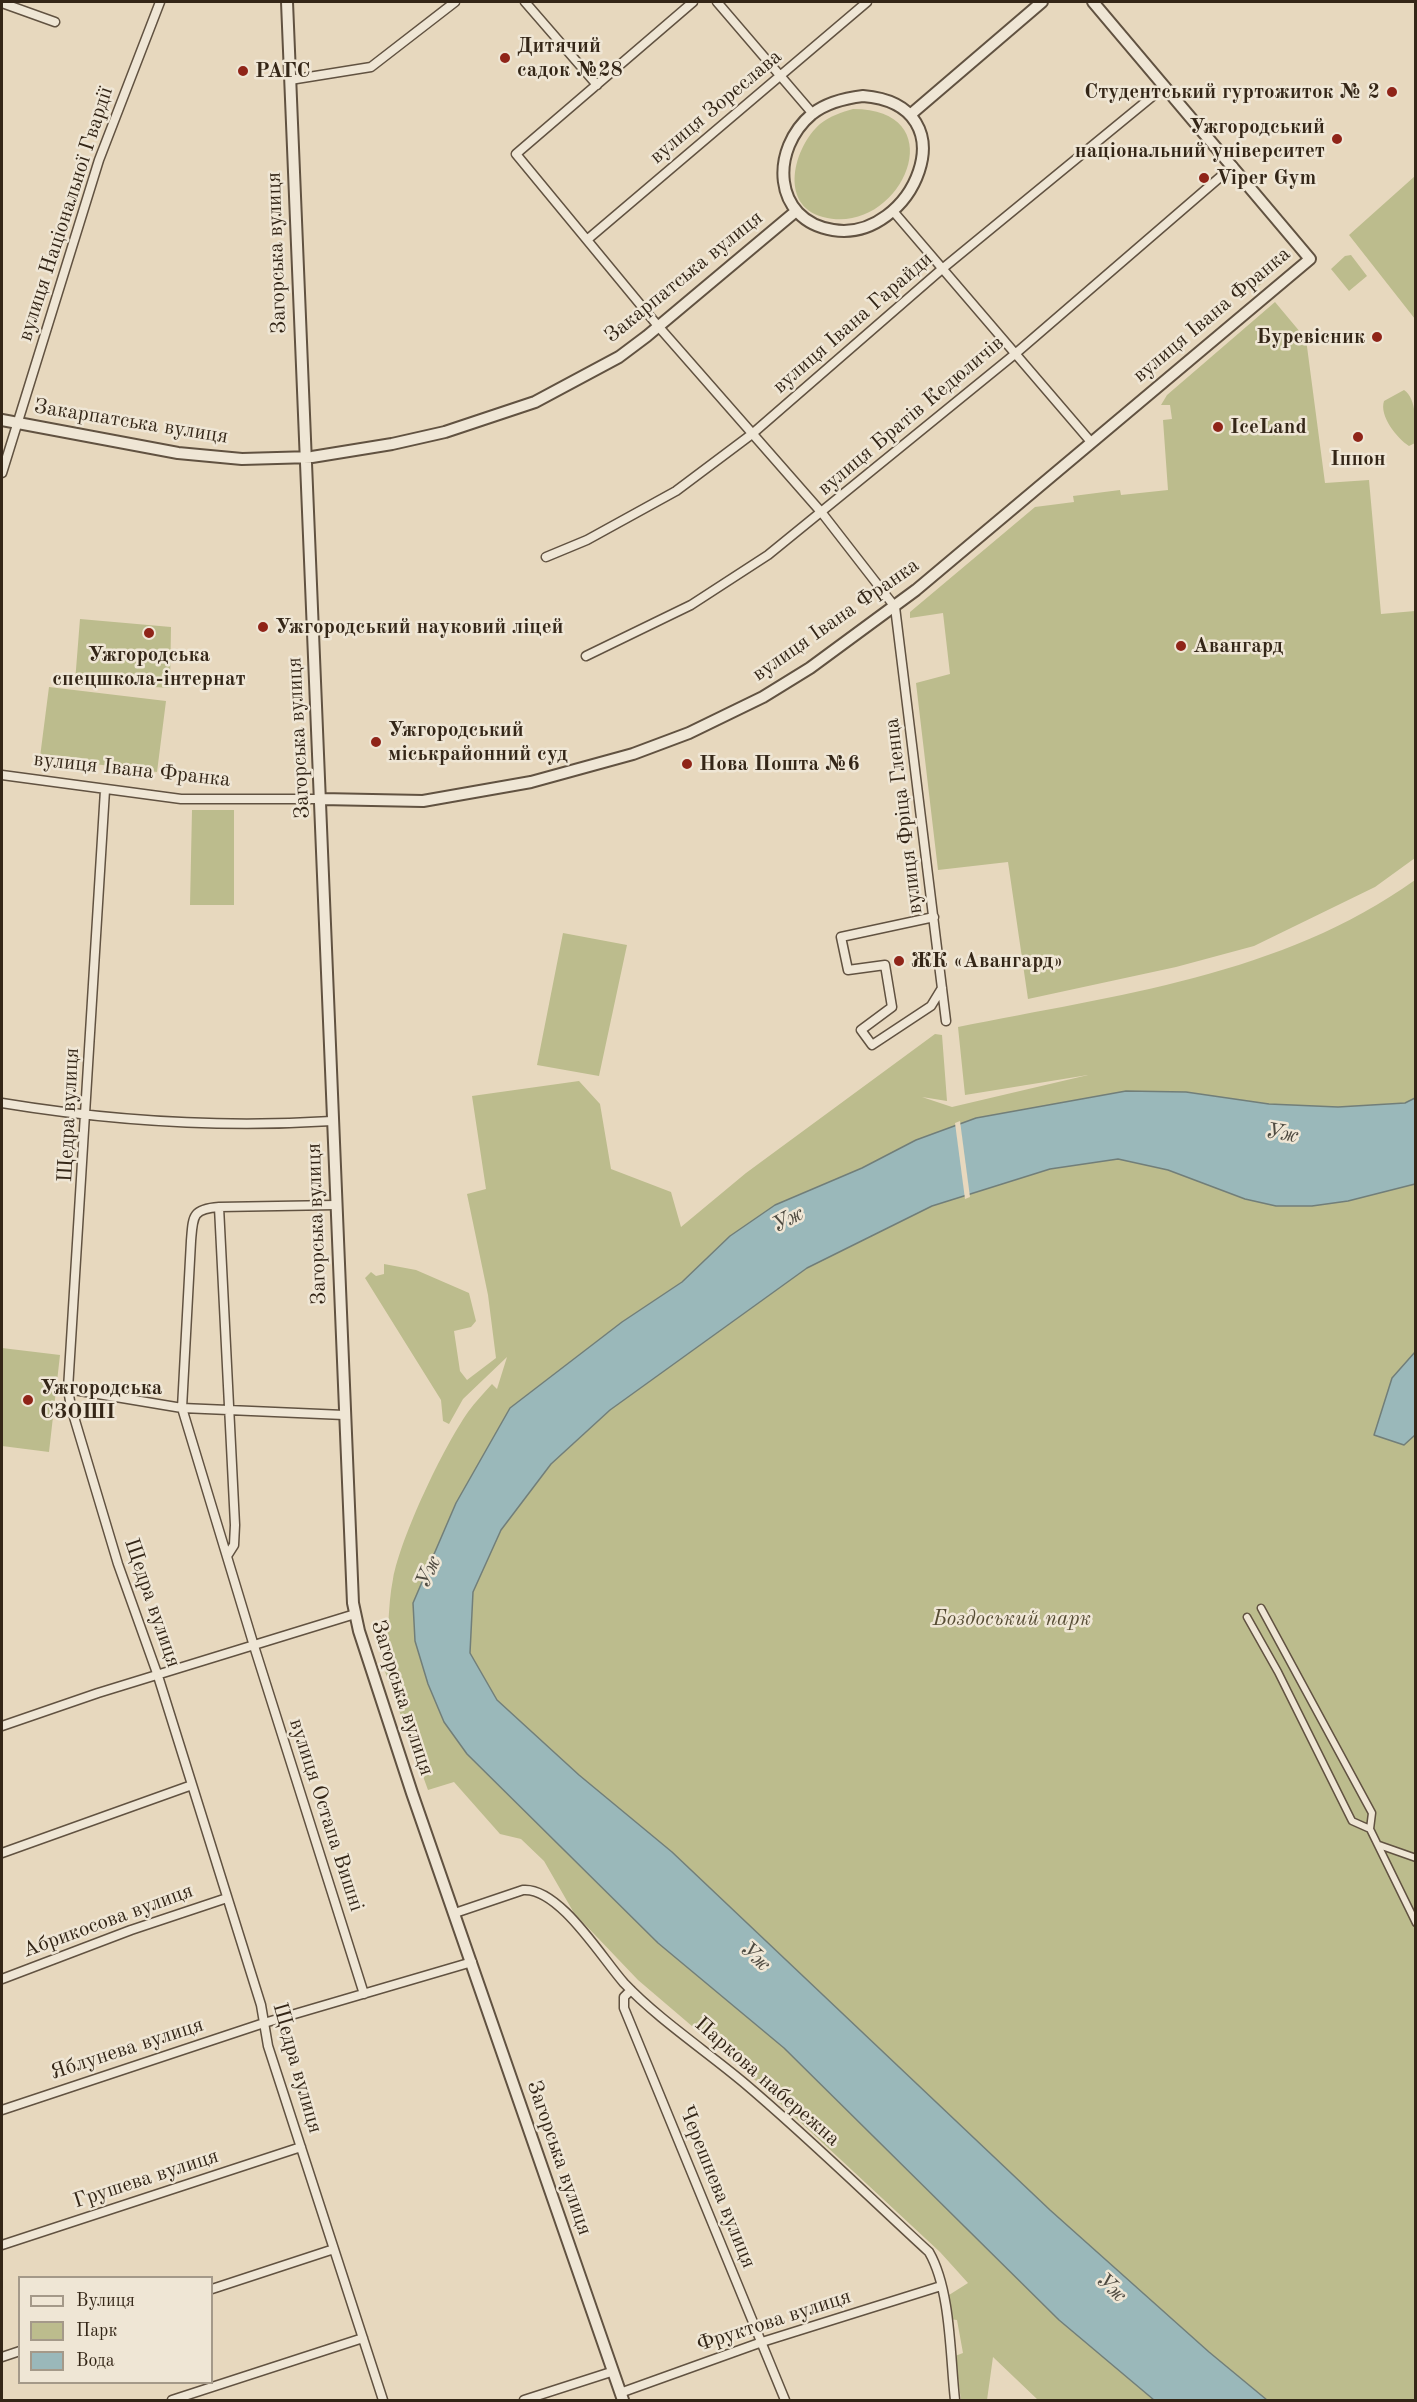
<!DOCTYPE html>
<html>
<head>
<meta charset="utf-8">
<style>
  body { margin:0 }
  #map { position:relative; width:1417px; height:2402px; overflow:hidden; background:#e7d8be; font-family:"Old Standard TT",serif }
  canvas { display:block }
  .frame { position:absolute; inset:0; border:3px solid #342617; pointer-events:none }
  .legend { position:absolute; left:18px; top:2276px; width:195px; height:108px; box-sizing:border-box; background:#efe6d5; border:2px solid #a49989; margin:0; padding:8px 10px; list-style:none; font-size:18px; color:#342617 }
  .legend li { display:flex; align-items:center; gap:12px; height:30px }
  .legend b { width:30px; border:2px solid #a49989 }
</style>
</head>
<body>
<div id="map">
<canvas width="1417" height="2402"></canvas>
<div class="frame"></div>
<ul class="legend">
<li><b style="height:8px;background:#efe6d5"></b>Вулиця</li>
<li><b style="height:16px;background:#bcbc8d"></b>Парк</li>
<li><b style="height:16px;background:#9ab8ba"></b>Вода</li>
</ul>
</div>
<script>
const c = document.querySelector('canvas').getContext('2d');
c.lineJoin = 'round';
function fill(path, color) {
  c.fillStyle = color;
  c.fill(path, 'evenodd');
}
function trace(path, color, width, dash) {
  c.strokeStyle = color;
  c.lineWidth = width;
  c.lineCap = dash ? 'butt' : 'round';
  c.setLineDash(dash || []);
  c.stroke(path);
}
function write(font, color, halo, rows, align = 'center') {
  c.font = font + ' "Old Standard TT",serif';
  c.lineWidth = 5;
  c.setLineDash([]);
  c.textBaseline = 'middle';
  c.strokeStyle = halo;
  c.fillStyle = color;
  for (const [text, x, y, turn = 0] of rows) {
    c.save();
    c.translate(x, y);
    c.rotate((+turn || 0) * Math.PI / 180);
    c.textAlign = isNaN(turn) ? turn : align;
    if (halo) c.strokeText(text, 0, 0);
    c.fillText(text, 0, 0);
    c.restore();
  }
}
fill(new Path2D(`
  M853,109c105,0 47,129 -30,108 -45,-12 -29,-70 -3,-93 10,-8 22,-12 33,-15z
  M1415,176v143l-66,-84z
  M1351,255l16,21 -18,15 -18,-22 14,-13z
  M1278,262l3,4 -29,26 -4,-4z
  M1275,302l31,37 19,144 44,-3 12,134 34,-3v247l-40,29 -121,59 -78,21 -148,32 -20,-137 -70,8 -22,-187 34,-9 -7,-61 -33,5v-6l125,-105 39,-5 -1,-6 47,-6 1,5 47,-5 -5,-70 9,-1 -2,-14h-9l6,-10z
  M1404,390c13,8 12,37 11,53l-6,3c-12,-8 -30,-30 -25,-45z
  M80,619l91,8 -1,61 -95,-6z
  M49,687l117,14 -9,71 -117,-15z
  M192,810h42v95h-44z
  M1415,880v218l-10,5 -67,4 -69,-3 -83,-12 -60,-1 -150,27 -60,22 -186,96 -48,46 -60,40 -112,86 -54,95 -43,100 54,151 191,189 126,105 275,272 95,80h-116l-45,-43 -6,43h-26l-6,-44 8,-3 -6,-33 -7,-1 -1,-24 19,-12 -28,-31 -186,-173 -116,-99 -64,-67 -30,-52 -23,-22 -21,-5 -46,-52 -26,8 -45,-124c7,-28 4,-58 10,-87 8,-43 50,-131 75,-167 7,-10 16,-19 24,-28l5,5 10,-32 -44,42 -14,25 -6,-3 -2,-21 -76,-122 6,-6 5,4 8,-2v-10l32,6 53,23 7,28 -5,6 -17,4 6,40 7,9 29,-22 -8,-63 -21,-101 19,-5 -14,-93 107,-15 21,23 11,65 60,23 10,35 65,-54 189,-139 7,1 5,66 -25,-4 30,10 136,-32 -123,20 -7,-68c158,-32 323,-51 457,-147z
  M563,933l64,12 -28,131 -62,-11z
  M1118,1159l50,11 77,29 103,2 67,-17v1216h-148l-58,-48 -159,-142 -378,-358 -93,-77 -82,-75 -27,-47 3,-61 28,-62 50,-66 59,-54 197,-142 125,-62 118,-37z
  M2,1348l58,7 -11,97 -47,-6z`), '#bcbc8d');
const water = new Path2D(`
  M1126,1091l60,1 83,12 69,3 67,-4 10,-5v86l-67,17 -36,5h-36l-31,-7 -77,-29 -50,-11 -68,10 -118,37 -125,62 -197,142 -59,54 -50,66 -28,62 -3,61 27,47 82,75 93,77 378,358 159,142 58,48h-113l-95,-80 -275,-272 -126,-105 -191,-189 -23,-32 -16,-38 -13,-43 -2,-38 43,-100 54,-95 112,-86 60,-40 48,-46 45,-31 87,-37 54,-28 60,-22z
  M1415,1352v83l-11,10 -30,-10 18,-57z`);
fill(water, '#9ab8ba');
trace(water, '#717e79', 1.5);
fill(new Path2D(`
  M960,1121l10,76 -5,2 -10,-76z`), '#e7d8be');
const pedestrian = new Path2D(`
  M1261,1608l111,205 -2,16
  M1247,1617l31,55 74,149 18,8 46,94
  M1379,1845l37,13`);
const minor = new Path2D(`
  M525,2l72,83
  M693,2l-177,152 142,172 164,187 73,94 51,414
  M717,2l96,112
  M2,3l53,19
  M290,80l81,-13 84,-65
  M893,211l198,231
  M588,239l279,-237
  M2,473l97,-313 61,-158
  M546,557l41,-17 89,-49 76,-57 190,-165 223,-183
  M586,656l105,-51 77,-50 247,-201 218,-188
  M2,775l179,24h140
  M105,790l-37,599 3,18 47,157 40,112 103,329 7,41 115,354
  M934,917l-93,20 7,33 37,-5 7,42 -31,23 11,15 59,-39 11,-18
  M2,1103c109,18 219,25 330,18
  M336,1205l-117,2c-27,2 -26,9 -28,34l-9,167 72,238 110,348
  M219,1207l16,318 -1,20 -7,11
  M68,1389l114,19 162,7
  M2,1726l96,-33 257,-79
  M2,1853l190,-68
  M455,1913l68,-23c36,-3 78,67 101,93 33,35 82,68 119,99 64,54 124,113 186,170 22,38 21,104 26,148
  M2,1979l129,-49 96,-32
  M631,1990l-7,7v11l161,392
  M2,2110l262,-87 208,-61
  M2,2245l299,-98
  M212,2289l122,-40
  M2,2357l18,-6
  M620,2393l142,-51 179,-56
  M172,2400l191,-62
  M524,2400l87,-28`);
const tertiary = new Path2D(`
  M287,2l66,1601 6,28 53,162 211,607
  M863,96c110,9 49,147 -30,134 -61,-10 -63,-81 -21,-116 14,-11 34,-16 51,-18z
  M910,115l132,-113
  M2,420l176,33 64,6 70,-2 80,-13 53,-12 90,-30 84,-45 28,-21 148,-124
  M321,799l102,2 108,-19 102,-28 56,-21 74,-36 47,-29 106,-78 394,-331 -217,-257`);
trace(pedestrian, '#615241', 9);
trace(minor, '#615241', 11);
trace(tertiary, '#615241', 14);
trace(pedestrian, '#efe6d5', 6);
trace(minor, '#efe6d5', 8);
trace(tertiary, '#efe6d5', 10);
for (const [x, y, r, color] of [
  [505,58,6,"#8f2418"],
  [243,71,6,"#8f2418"],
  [1392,92,6,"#8f2418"],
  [1337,139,6,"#8f2418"],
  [1204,178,6,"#8f2418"],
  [1377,337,6,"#8f2418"],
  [1218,427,6,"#8f2418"],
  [1358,437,6,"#8f2418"],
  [263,627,6,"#8f2418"],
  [149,633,6,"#8f2418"],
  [1181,646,6,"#8f2418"],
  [376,742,6,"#8f2418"],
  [687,764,6,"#8f2418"],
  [899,961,6,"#8f2418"],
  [28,1400,6,"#8f2418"]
]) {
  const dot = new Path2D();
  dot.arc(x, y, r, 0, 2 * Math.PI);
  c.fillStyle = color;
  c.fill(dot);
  trace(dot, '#efe6d5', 2);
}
write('bold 21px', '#342617', '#efe6d5', [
  ["Дитячий",517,46],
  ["садок №28",517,70],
  ["РАГС",255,71],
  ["Студентський гуртожиток № 2",1380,92,"right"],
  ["Ужгородський",1325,127,"right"],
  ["національний університет",1325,151,"right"],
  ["Viper Gym",1216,178],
  ["Буревісник",1365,337,"right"],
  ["IceLand",1230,427],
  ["Іппон",1358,459,"center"],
  ["Ужгородський науковий ліцей",275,627],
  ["Авангард",1193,646],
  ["Ужгородська",149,655,"center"],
  ["спецшкола-інтернат",149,679,"center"],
  ["Ужгородський",388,730],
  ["міськрайонний суд",388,754],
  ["Нова Пошта №6",699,764],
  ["ЖК «Авангард»",911,961],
  ["Ужгородська",40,1388],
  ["СЗОШІ",40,1412]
], 'left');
write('21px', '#342617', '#efe6d5', [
  ["вулиця Зореслава",716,107,-40],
  ["вулиця Національної Гвардії",66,214,-72],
  ["Загорська вулиця",277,253,-92],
  ["Закарпатська вулиця",684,277,-39],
  ["вулиця Івана Франка",1212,315,-40],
  ["вулиця Івана Гарайди",853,323,-41],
  ["вулиця Братів Кедюличів",911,416,-40],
  ["Закарпатська вулиця",131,422,9],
  ["вулиця Івана Франка",836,620,-35],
  ["Загорська вулиця",299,738,-93],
  ["вулиця Івана Франка",132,770,6],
  ["вулиця Фріца Гленца",904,816,-97],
  ["Щедра вулиця",69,1115,-87],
  ["Загорська вулиця",317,1224,-92],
  ["Щедра вулиця",152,1603,71],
  ["Загорська вулиця",402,1698,72],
  ["вулиця Остапа Вишні",326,1815,72],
  ["Абрикосова вулиця",108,1921,-20],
  ["Яблунева вулиця",127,2049,-18],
  ["Щедра вулиця",297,2068,74],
  ["Паркова набережна",767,2082,41],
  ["Загорська вулиця",559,2158,71],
  ["Грушева вулиця",146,2179,-18],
  ["Черешнева вулиця",717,2187,68],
  ["Фруктова вулиця",774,2321,-18]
]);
write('italic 21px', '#564c34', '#efe6d5', [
  ["Боздоський парк",1012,1619]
]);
write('italic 22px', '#4e4a40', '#efe6d5', [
  ["Уж",1282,1134,9],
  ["Уж",788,1220,-28],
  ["Уж",429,1572,-66],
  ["Уж",755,1957,42],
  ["Уж",1111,2288,42]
]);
</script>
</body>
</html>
